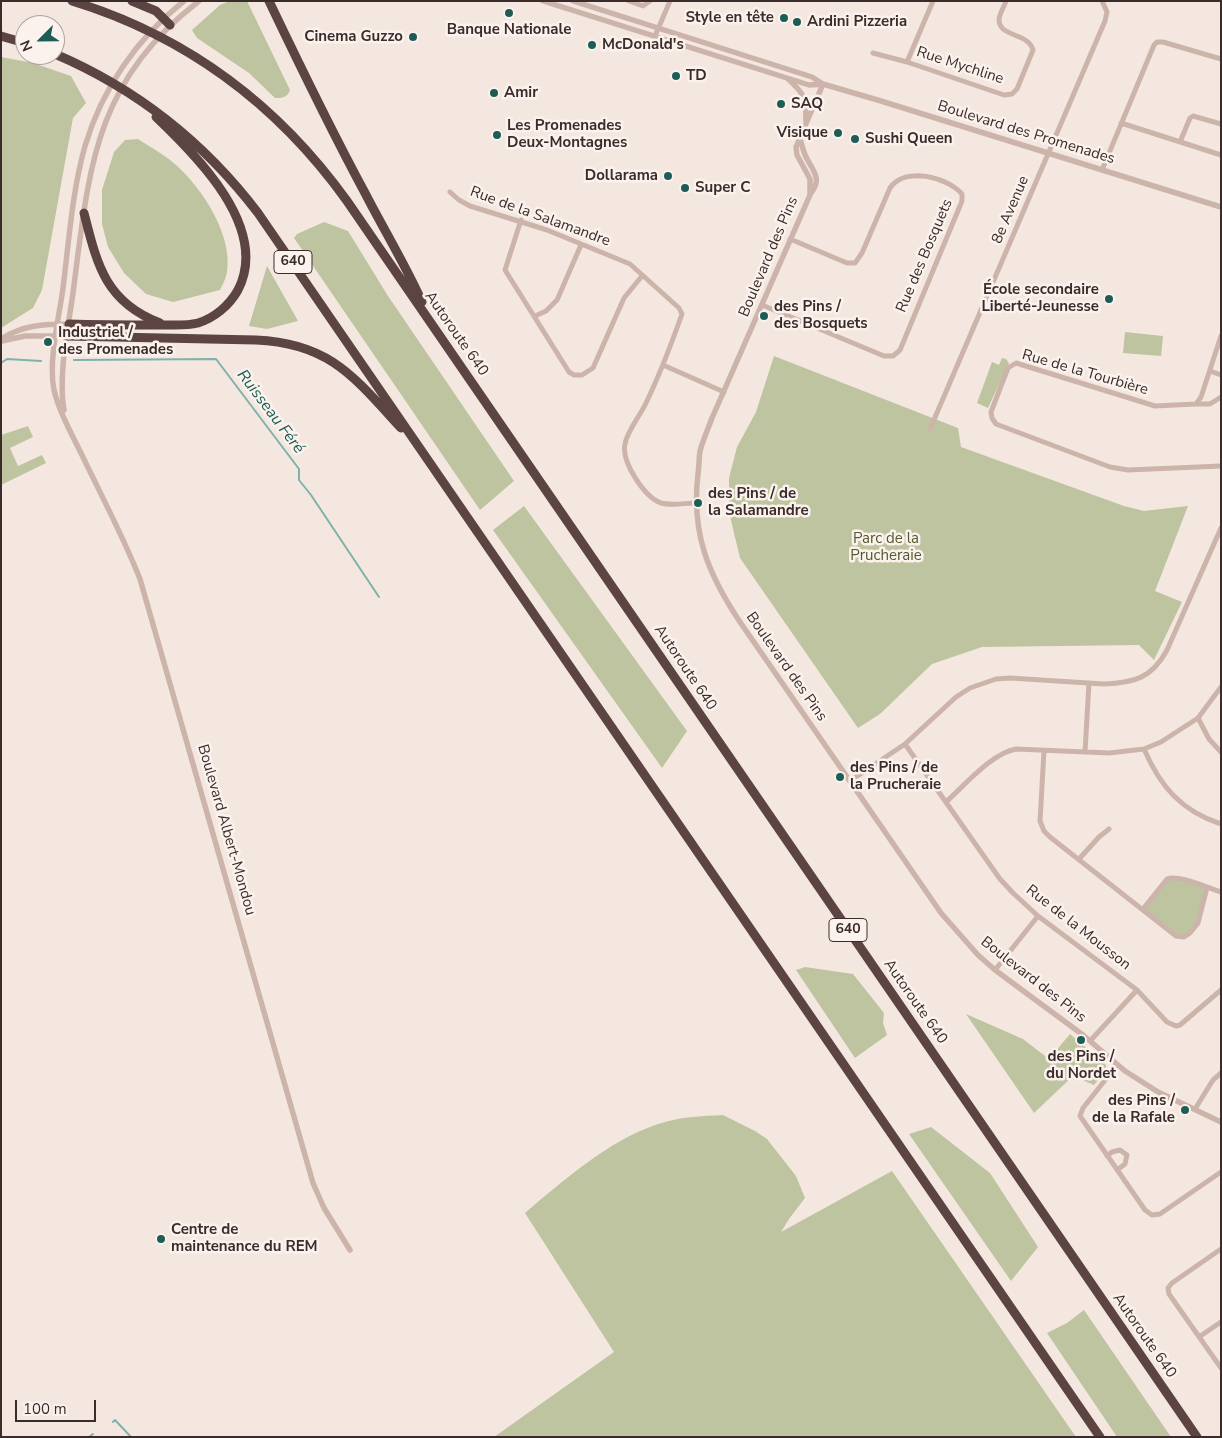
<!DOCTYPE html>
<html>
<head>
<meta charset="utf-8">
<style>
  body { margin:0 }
  #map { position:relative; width:1222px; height:1438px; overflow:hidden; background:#f4e7e0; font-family:"Nunito Sans",sans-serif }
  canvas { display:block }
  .frame { position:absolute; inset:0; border:2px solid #3a2c2a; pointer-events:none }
  .north { position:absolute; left:15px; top:15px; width:50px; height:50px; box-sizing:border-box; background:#fbf2ed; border:1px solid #aea39f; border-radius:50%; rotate:247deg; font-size:14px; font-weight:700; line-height:20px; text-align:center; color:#3a2c2a }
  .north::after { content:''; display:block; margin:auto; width:18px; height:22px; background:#1e5d56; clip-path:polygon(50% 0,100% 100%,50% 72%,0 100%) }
  .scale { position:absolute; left:15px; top:1400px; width:81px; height:22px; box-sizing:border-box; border:2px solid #3a2c2a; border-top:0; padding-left:6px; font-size:15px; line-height:18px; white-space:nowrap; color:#3a2c2a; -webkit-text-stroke:4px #fbf2ed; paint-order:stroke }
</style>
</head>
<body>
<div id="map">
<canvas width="1222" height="1438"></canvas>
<div class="frame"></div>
<div class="north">N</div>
<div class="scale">100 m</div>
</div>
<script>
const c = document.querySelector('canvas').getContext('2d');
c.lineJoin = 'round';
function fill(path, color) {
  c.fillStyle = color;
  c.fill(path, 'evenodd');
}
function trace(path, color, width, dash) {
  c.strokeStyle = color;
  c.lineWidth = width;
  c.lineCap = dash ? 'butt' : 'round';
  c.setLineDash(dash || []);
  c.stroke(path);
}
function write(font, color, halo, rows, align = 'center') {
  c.font = font + ' "Nunito Sans",sans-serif';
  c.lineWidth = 5;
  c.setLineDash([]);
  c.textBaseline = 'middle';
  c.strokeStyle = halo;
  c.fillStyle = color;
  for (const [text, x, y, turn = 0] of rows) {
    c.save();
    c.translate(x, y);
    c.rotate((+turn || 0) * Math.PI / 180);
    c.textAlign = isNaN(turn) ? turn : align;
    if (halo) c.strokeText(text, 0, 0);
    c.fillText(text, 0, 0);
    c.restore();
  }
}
fill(new Path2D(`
  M230,1h17l43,89c-3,8 -8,8 -15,8l-26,-25 -52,-35 -5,-8 28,-25z
  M1,57l32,6 38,13 15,27 -13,15 -31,172 -9,18 -32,20z
  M138,139c12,8 27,16 38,26 26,23 57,70 51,107 -1,6 -4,12 -7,18l-47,12 -27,-8 -22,-21 -16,-26 -6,-23v-34l12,-38 11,-12z
  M324,222l24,9 40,65 126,185 -34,29 -186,-272 3,-4z
  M267,266l31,55 -31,8 -18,-3z
  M1125,332l38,4 -2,20 -38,-3z
  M774,356l184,72 3,19 163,59 20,5 44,-5 -33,85 27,11 -28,58 -15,-15 -157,2 -50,17 -52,50 -22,14 -118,-170 -11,-46v-34l8,-31 19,-35z
  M1002,358l4,1 3,4 -21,45 -11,-5 15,-41 7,3z
  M28,426l5,11 -23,11 8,18 24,-11 4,8 -45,22v-50z
  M524,506l163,225 -25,37 -169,-238z
  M1170,877l37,11 -9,35 -14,14 -8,-1 -33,-27z
  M805,967l48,7 31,39 -1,10 4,12 -32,23 -59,-88z
  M966,1014l57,25 26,20 21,-25 36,31v5l-12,15 -21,-9 -39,37z
  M723,1115l32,16 12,8 29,37 9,22 -16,21 -8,13 111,-61 184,266h-582l120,-85 -89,-139c40,-34 83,-72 133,-89 21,-7 44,-8 65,-9z
  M931,1127l59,46 48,74 -27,34 -102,-147z
  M1084,1310l87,127h-54l-70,-104 20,-10z`), '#bec49f');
trace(new Path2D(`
  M74,360l142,-1 83,110v11l12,15 68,102
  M1,363l6,-4 34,2
  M113,1422l2,-2 16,17
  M89,1437l4,-3`), '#7eb2aa', 2);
trace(new Path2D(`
  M629,1l14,5 7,-5
  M655,36l15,-35
  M873,53l34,9 97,33 8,-1 5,-5 16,-39c-4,-17 -34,-13 -34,-30 0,-6 5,-13 7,-19
  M907,62l26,-61
  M1121,123l100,32
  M1180,142l10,-24 3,-2 28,8
  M1102,170l52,-125 3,-3h6l58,17
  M450,192l9,8 11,6 77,24 83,34 49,44 3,6c-11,31 -22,60 -36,89 -6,13 -19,28 -21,41 -4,17 19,53 36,59 10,3 24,0 34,0
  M521,220l-16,50 64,102 5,3h8l11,-7 31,-70 18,-22
  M762,305l122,51h9l7,-6 62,-149v-7c-15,-17 -57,-28 -72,-6l-28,65 -7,10h-8l-57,-24
  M535,316l11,-5 11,-11 24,-55
  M1221,336l-20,61 -5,7 -41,2 -139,-43 -8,5 -17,44 1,6 4,6 114,43 18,3 93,-4
  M663,365l61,27
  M1210,371l11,4
  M1196,404h14l11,-7
  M930,429l175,-408 2,-9 -5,-11
  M1198,718l11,21 12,13
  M905,744l95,135 13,14 25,23 99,74 30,32 9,4 4,-1 41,-35
  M1144,749c16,37 37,62 77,75
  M1044,751l-4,70 4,10 6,6 126,99 8,1 6,-4 8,-10 9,-35
  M1085,752l4,-69
  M850,781l55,-37 51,-47 14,-9 26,-9 14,-1 94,6c30,-1 48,-6 63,-34l54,-122
  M946,802c19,-17 46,-49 70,-53l93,4 35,-4 17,-7 37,-24 23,-31
  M1079,859l20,-22 10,-8
  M1143,909l24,-30c11,-5 41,9 54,13
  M995,970l43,-54
  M1090,1041l47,-51
  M1117,1065l-34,43 -3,8 65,94 7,5 8,-1 61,-42
  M1195,1109l18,-29 8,-7
  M1107,1156l5,-4 8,-2 7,5 -2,9 -8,6
  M1221,1249l-49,34 -4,5 1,6 52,74
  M1199,1337l22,-15`), '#cdb4ab', 5);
trace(new Path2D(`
  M184,1c-47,37 -82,88 -99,145 -13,46 -16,95 -22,142 -4,30 -15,73 -9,102 5,21 17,43 27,63 20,42 42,83 59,126l173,604 11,25 26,42
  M543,1l266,84 14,-1
  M573,1l239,76 11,7 58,17 340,106
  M788,79c17,15 18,20 18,42
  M823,84l-27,63 1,8 13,24v16l-98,223c-4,11 -9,22 -12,33 -1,7 -1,16 -2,23 -7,59 10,100 42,148l201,291 37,42 17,15 88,65 42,36 33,21 63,30
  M800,139c2,6 3,11 5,16 7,15 18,23 6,38
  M1,339c22,-14 43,-15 68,-15
  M2,341l23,-5h42
  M64,410c-6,-35 4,-81 9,-117 16,-123 20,-210 126,-292`), '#cdb4ab', 5.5);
trace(new Path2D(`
  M72,1c114,35 206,104 275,200l850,1236
  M132,1l24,10 14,14
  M269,1c31,65 62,129 96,192 19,37 40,71 57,109
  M1,36l24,7
  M55,54c82,35 149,88 203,159l842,1224
  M84,213c13,51 21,89 76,110
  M69,324c32,1 63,1 95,1 11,0 22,1 34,-2 16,-5 31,-17 40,-33 32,-62 -41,-134 -82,-173
  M67,336l189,4c74,3 99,38 145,88`), '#5b4441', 9);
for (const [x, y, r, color] of [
  [509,13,5,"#1e5d56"],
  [784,18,5,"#1e5d56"],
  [797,22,5,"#1e5d56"],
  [413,37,5,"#1e5d56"],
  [592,45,5,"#1e5d56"],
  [676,76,5,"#1e5d56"],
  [494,93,5,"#1e5d56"],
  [781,104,5,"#1e5d56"],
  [838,133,5,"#1e5d56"],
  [497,135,5,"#1e5d56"],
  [855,139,5,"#1e5d56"],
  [668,176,5,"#1e5d56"],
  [685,188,5,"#1e5d56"],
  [1109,299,5,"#1e5d56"],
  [764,316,5,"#1e5d56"],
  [48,342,5,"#1e5d56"],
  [698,503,5,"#1e5d56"],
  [840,777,5,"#1e5d56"],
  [1081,1040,5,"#1e5d56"],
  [1185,1110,5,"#1e5d56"],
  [161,1239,5,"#1e5d56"]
]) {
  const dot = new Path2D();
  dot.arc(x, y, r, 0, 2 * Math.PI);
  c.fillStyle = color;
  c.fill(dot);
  trace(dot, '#fbf2ed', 2);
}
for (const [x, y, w] of [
  [293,262,38],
  [848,930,38]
]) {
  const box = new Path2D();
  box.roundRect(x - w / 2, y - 11.5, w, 23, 4);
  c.fillStyle = '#fbf2ed';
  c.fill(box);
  trace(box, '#3a2c2a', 1);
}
write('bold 14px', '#3a2c2a', null, [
  ["640",293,262],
  ["640",848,930]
]);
write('bold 15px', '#3a2c2a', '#fbf2ed', [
  ["Style en tête",774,18,"right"],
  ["Ardini Pizzeria",807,22],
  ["Banque Nationale",509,30,"center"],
  ["Cinema Guzzo",403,37,"right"],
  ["McDonald's",602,45],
  ["TD",686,76],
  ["Amir",504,93],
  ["SAQ",791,104],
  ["Les Promenades",507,126],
  ["Deux-Montagnes",507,143],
  ["Visique",828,133,"right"],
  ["Sushi Queen",865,139],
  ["Dollarama",658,176,"right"],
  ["Super C",695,188],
  ["École secondaire",1099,290,"right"],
  ["Liberté-Jeunesse",1099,307,"right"],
  ["des Pins /",774,307],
  ["des Bosquets",774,324],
  ["Industriel /",58,333],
  ["des Promenades",58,350],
  ["des Pins / de",708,494],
  ["la Salamandre",708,511],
  ["des Pins / de",850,768],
  ["la Prucheraie",850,785],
  ["des Pins /",1081,1057,"center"],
  ["du Nordet",1081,1074,"center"],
  ["des Pins /",1175,1101,"right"],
  ["de la Rafale",1175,1118,"right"],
  ["Centre de",171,1230],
  ["maintenance du REM",171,1247]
], 'left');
write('15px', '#3a2c2a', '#fbf2ed', [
  ["Rue Mychline",960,66,18],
  ["Boulevard des Promenades",1026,133,17],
  ["8e Avenue",1011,210,-67],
  ["Rue de la Salamandre",540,217,20],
  ["Rue des Bosquets",925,256,-67],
  ["Boulevard des Pins",769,257,-67],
  ["Autoroute 640",456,334,55],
  ["Rue de la Tourbière",1085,373,16],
  ["Boulevard des Pins",786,667,55],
  ["Autoroute 640",685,668,56],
  ["Boulevard Albert-Mondou",226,830,74],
  ["Rue de la Mousson",1078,928,38],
  ["Boulevard des Pins",1033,980,38],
  ["Autoroute 640",915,1002,55],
  ["Autoroute 640",1144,1336,55]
]);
write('15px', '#51592d', '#fbf2ed', [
  ["Parc de la",886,539],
  ["Prucheraie",886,556]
]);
write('italic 16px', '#1e5d56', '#fbf2ed', [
  ["Ruisseau Féré",270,412,53]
]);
</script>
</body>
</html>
